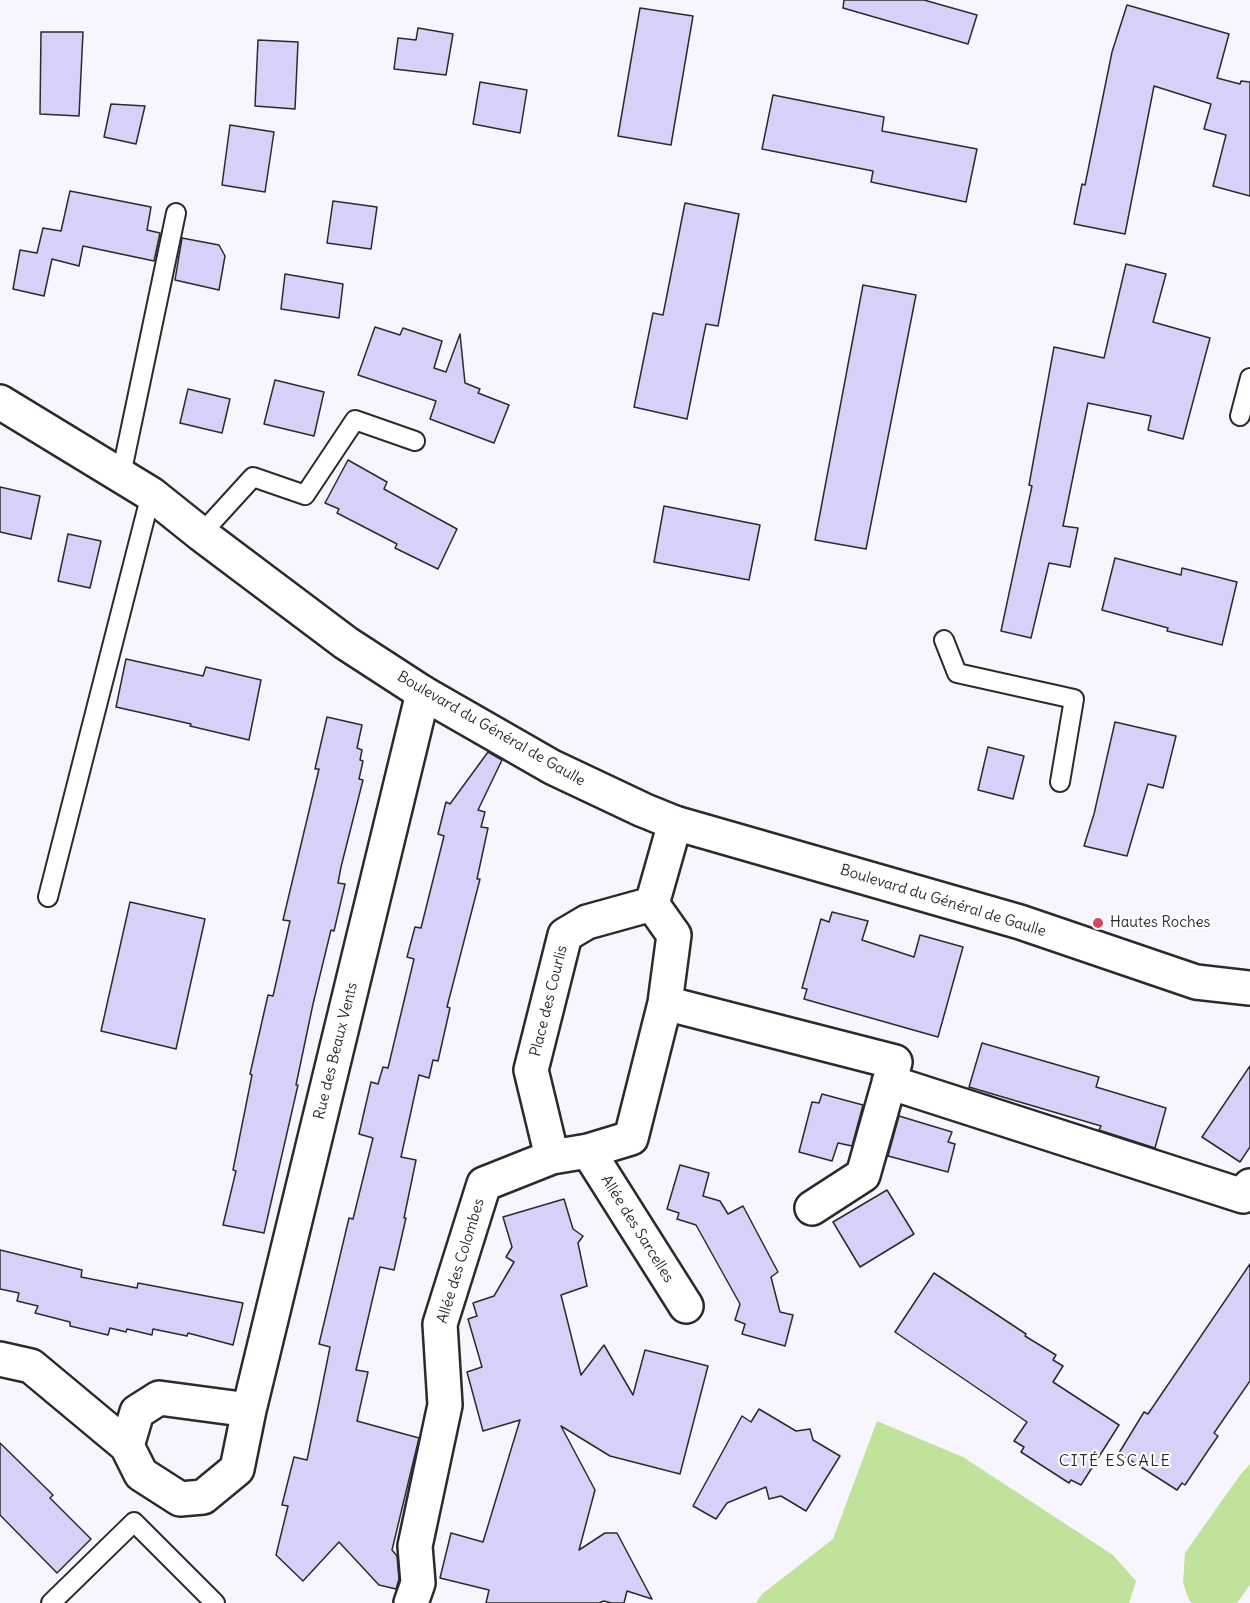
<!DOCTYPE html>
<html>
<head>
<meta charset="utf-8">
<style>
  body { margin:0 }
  canvas { display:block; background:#f7f6fe }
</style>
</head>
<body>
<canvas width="1250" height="1603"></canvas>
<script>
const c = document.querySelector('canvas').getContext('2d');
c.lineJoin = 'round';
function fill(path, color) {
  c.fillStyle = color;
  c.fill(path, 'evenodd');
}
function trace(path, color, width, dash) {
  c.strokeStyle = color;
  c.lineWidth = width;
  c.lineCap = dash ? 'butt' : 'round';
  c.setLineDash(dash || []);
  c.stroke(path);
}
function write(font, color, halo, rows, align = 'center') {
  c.font = font + ' Delius,sans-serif';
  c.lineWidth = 4.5;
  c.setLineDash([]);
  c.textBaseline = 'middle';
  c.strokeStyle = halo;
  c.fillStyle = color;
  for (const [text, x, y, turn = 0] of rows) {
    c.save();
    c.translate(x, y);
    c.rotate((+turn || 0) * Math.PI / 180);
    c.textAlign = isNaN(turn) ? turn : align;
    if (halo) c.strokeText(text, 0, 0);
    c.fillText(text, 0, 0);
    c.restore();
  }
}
fill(new Path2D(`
  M877,1421l86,36 150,98 23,26 -7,22h-373l6,-9 71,-55z
  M1250,1464v121l-13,18h-45l-3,-3 -6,-17 2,-30 55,-78z`), '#c1e29b');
const building = new Path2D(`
  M844,0h80l53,15 -9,29 -125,-36z
  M1127,5l102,29 -12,44 23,6 1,-3 9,1v114l-37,-10 13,-51 -22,-6 7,-25 -57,-18 -29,148 -51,-10 8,-40 3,1 27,-133z
  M640,8l53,8 -22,129 -53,-9z
  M418,28l35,6 -7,41 -52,-6 4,-31 18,2z
  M41,32h42l-4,84 -39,-2z
  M258,40l40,2 -3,67 -40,-3z
  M480,82l47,8 -7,43 -47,-9z
  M773,95l111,22 -2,14 95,18 -11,53 -95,-20 2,-11 -111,-22z
  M111,104l34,2 -9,38 -32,-7z
  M230,125l44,7 -9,60 -43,-7z
  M70,191l81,16 -4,23 13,3 -6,28 -71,-15 -4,20 -27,-7 -8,37 -31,-7 7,-39 17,3 6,-25 18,3z
  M333,201l44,6 -6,42 -44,-6z
  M685,203l54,11 -21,112 -12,-2 -19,95 -53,-12 19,-94 10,2z
  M182,238l37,7 6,11 -6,34 -44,-10z
  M1126,264l40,10 -13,48 57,16 -27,101 -35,-9 3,-14 -63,-13 -25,123 15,2 -8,39 -21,-4 -18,75 -30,-7 31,-145 -3,-1 25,-138 50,11z
  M285,274l58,10 -4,34 -58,-9z
  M863,285l53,10 -50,254 -51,-9z
  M375,327l25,8 3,-7 39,13 -8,27 12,4 14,-38 5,49 15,6 -2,4 31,12 -15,38 -64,-24 6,-18 -78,-26z
  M275,380l49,12 -10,44 -50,-12z
  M188,389l42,10 -8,34 -42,-10z
  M348,460l39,22 -3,7 73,40 -19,40 -43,-21 2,-4 -60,-31 2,-4 -14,-6z
  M0,487l40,9 -9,43 -31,-7z
  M664,506l96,19 -11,55 -95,-18z
  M68,534l33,7 -11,47 -32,-7z
  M1115,558l66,17 1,-7 55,14 -15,63 -55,-14 1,-3 -66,-18z
  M126,659l77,17 3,-9 55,13 -12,60 -59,-14 1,-2 -75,-17z
  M327,717l35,8 -5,23 5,2 -2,10 3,1 -4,18 4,1 -22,87 -3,16 7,1 -11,47 -3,-1 -18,74 -17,81h2l-34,148 -41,-8 13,-54 -3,-1 19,-95 -2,-1 18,-79 5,1 17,-75 -7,-1 36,-151h-4z
  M1115,722l61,14 -13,52 -15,-4 -21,72 -43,-10 10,-32z
  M988,747l36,9 -11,43 -35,-9z
  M488,752l14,8 -24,50 7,2 -4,15 7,1 -11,51h3l-33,128 3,1 -12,53 -5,-1 -4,18 -10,-3 -18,82 15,3 -12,58h2l-12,52 -14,-3 -24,103 12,2 -11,49 62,17 -27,112 5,6 2,23 -3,10 -17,-4 -40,-43 -36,39 -27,-26 12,-49 -6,-1 12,-48 13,3 10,-48 13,-65 -11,-3 30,-126 4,1 20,-81 -14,-4 12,-52 7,2 5,-17 5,1 26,-109 -7,-2 8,-30 6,1 23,-92 -6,-2 8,-32 4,2z
  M130,902l75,17 -29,130 -75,-18z
  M832,912l36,9 -6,19 52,17 6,-22 43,12 -25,90 -134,-38 3,-10 -5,-1 19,-69 8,3z
  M982,1043l117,34 -3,10 70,21 -11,40 -56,-18 2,-4 -132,-39z
  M1250,1066v81l-10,15 -38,-25z
  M822,1094l41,11 -11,41 -14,-3 -6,18 -33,-9 13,-50 7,1z
  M899,1116l53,16 -4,10 7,2 -7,28 -60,-16z
  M680,1165l29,8 -6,23 17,5 8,13 15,-8 35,66 -7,5 9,35 13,3 -8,31 -43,-12 3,-10 -10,-4 5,-16 -44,-79 -19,-6 2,-6 -12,-4z
  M887,1190l27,44 -54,33 -27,-45z
  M564,1199l9,30 10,7 -5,7 9,43 -26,9 20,80 23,-30 29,50 12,-45 63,16 -28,108 -70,-18 -49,-30 34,64 -16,60 26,-17h12l35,66 -25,-8 -3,12h-13l-7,-2 -5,2h-113l3,-13 -49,-12 11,-45 32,9 37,-122 -37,11 -16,-59 15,-5 -14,-48 9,-3 -4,-13 21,-7 20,-34 -8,-5 6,-10 -9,-30z
  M0,1250l82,20 -1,7 56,11 1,-5 105,20 -10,42 -45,-12 -1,3 -34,-7 -1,6 -25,-6 -1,3 -16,-4 -2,7 -38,-9v-4l-35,-9 3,-7 -21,-5 2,-8 -19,-4z
  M1250,1264v117l-36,52 4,3 -11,16 -22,33 -3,-2 -5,7 -58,-37 25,-41 4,2z
  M934,1273l92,61 -1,2 31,19 -3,5 10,6 -10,16 66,43 -38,60 -10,-5 -2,3 -48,-31 3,-5 -10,-6 13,-19 -132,-90z
  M759,1409l37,22 14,-2 3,11 27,16 -34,55 -25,-15 -12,3 -3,-12 -39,16 -11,16 -23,-13 49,-90 9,6z
  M0,1443l53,52 -3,3 41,41 -34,34 -57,-58z`);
fill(building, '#d7d1fa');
trace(building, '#2b2b2b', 1.5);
const lane = new Path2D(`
  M1240,416l10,-38
  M121,475l55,-262
  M201,534l52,-57 52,18 50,-75 60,21
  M944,640l13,33 117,26 -14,83
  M48,897l103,-403
  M51,1603l83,-81 81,81`);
const street = new Path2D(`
  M665,1003l230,59 -32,113 -51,33
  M889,1082l354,114 7,-10
  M588,1151l98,155
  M552,1157l-21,-87 34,-135 22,-13 65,-18
  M0,1359l31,7 96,80
  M249,1410l-90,-12 -22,14 -10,34 14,28 39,25 23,-2 34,-28 12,-59 174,-717
  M411,1603l7,-20 -3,-37 30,-141 -5,-81 44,-140 68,-27 36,-6 43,-13 34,-135 9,-68 -22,-31 23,-81`);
const secondary = new Path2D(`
  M0,402l151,92 50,40 145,109 77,50 129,74 91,43 32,13 345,99 176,60 54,6`);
trace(lane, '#2b2b2b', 22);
trace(street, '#2b2b2b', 38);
trace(secondary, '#2b2b2b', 38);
trace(lane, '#fff', 18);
trace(street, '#fff', 33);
trace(secondary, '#fff', 33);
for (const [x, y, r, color] of [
  [1098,923,6,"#d1495b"]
]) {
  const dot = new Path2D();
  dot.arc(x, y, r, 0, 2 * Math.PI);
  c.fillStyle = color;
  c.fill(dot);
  trace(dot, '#fff', 2);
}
write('15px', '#2b2b2b', '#fff', [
  ["Boulevard du Général de Gaulle",491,729,30],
  ["Boulevard du Général de Gaulle",943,901,17],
  ["Place des Courlis",549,1001,-76],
  ["Rue des Beaux Vents",336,1051,-76],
  ["Allée des Sarcelles",637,1229,58],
  ["Allée des Colombes",461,1261,-73]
]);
write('15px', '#2b2b2b', '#fff', [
  ["Hautes Roches",1110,923]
], 'left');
c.letterSpacing = '1.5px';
write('16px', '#2b2b2b', '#fff', [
  ["CITÉ ESCALE",1115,1461]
]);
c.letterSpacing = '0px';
</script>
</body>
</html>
